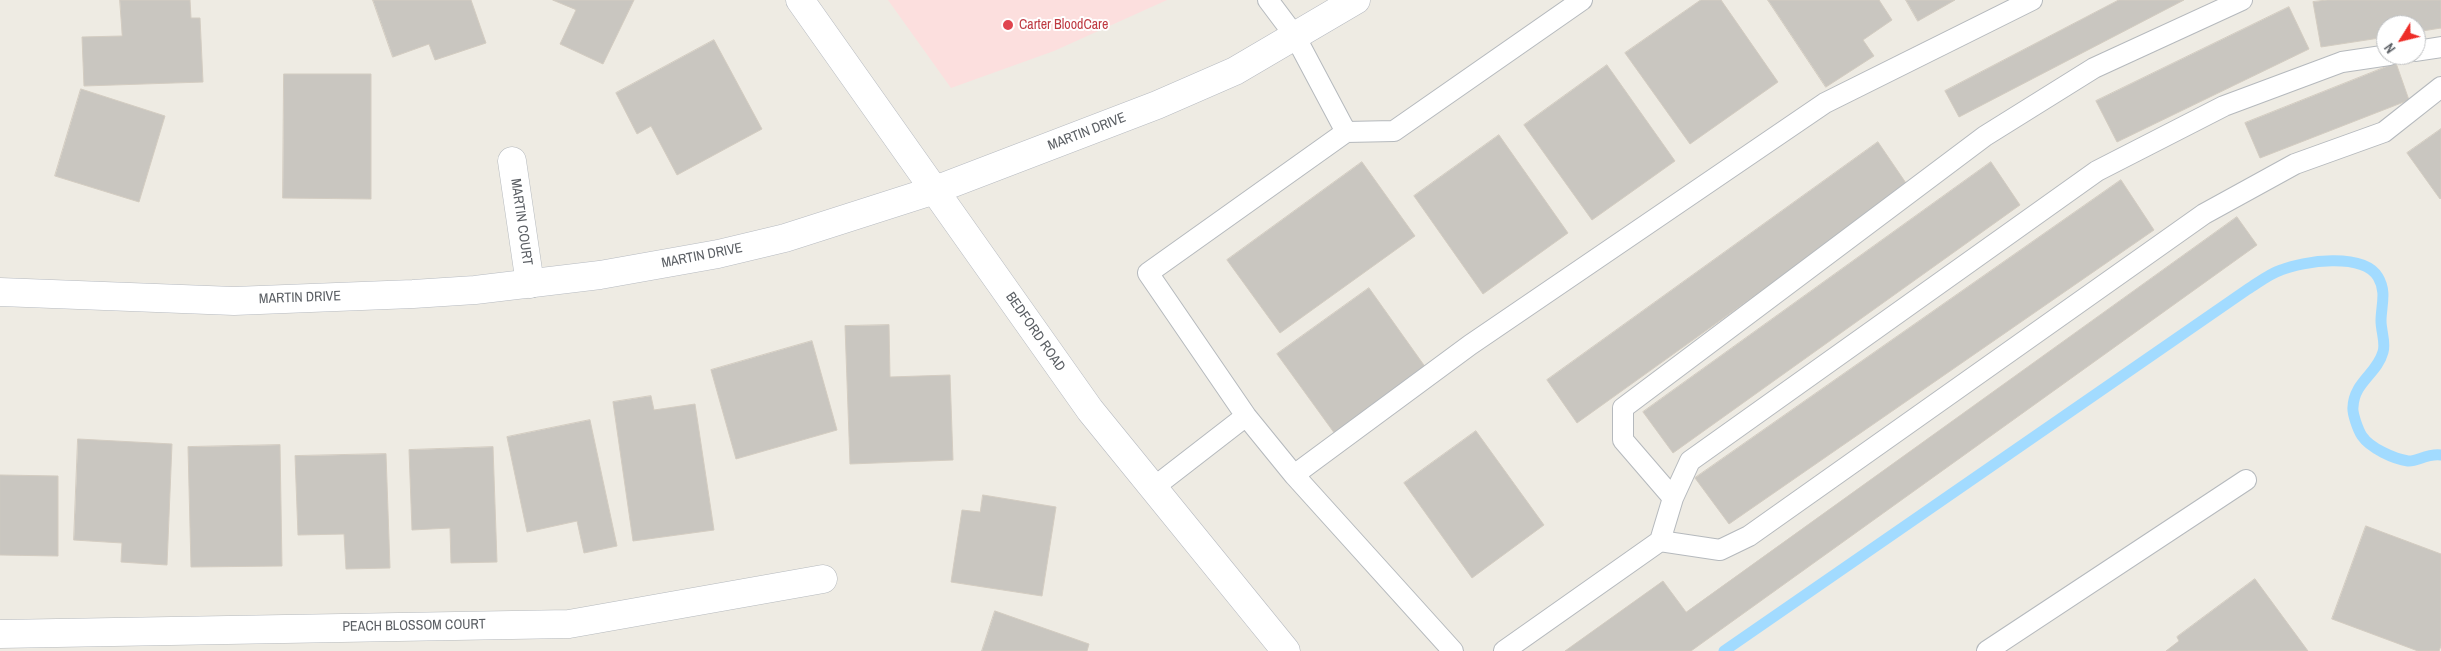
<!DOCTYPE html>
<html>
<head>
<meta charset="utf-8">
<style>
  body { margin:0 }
  #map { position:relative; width:2441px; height:651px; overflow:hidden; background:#eeebe3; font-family:"Archivo Narrow",sans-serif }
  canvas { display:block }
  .north { position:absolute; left:2376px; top:15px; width:50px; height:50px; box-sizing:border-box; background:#fff; border:1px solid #bdbfc1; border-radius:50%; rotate:234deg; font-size:14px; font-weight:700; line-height:20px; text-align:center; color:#5b5f64 }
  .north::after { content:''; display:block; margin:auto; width:18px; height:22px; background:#ee2d28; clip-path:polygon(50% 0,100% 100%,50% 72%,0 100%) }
</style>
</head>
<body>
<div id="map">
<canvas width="2441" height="651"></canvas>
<div class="north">N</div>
</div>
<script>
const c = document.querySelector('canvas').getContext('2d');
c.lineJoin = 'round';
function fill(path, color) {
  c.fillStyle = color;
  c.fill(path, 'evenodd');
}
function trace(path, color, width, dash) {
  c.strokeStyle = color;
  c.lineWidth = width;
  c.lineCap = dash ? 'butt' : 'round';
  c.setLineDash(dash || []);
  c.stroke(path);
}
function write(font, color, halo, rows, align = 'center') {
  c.font = font + ' "Archivo Narrow",sans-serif';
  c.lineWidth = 4;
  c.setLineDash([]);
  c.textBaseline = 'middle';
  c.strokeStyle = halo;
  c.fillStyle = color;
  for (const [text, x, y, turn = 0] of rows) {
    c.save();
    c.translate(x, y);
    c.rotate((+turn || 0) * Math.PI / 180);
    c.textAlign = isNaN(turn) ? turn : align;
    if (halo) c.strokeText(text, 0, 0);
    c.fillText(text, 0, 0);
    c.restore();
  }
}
fill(new Path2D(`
  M888,0h279l-113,51 -103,37z`), '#fcdfde');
trace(new Path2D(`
  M1724,651l524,-362c10,-6 21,-15 33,-19 22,-9 82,-18 97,7 9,15 3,29 3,44 0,10 5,22 2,31 -6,22 -29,30 -30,55 -1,6 5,23 9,29 8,12 32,23 46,25 9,1 19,-8 33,-6`), '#a2dbff', 11);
const building = new Path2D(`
  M120,0h70l1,18h9l3,64 -119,4 -2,-49 40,-1z
  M373,0h98l15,43 -51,17 -6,-16 -36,13z
  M553,0h81l-31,64 -43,-20 16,-34z
  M1701,0h20l57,82 -88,62 -65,-91z
  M1768,0h111l13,20 -29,20 11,16 -48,31z
  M1906,0h49l-37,21z
  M2119,0h65l-225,117 -14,-26z
  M2327,0h114v28l-25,4v-7h-30v12l-65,10 -8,-45z
  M2289,7l20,42 -192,93 -21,-41z
  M714,40l48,89 -85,46 -26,-49 -14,8 -21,-41z
  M2396,63l13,37 -149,58 -15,-35z
  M1607,65l68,96 -83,59 -68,-95z
  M284,74h87v125l-88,-1z
  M81,89l84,27 -26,86 -84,-26z
  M2441,129v69l-1,1 -33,-46z
  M1499,135l69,98 -85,61 -69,-98z
  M1878,142l30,44 -331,237 -30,-43z
  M1362,162l53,74 -135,97 -53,-73z
  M1991,162l29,43 -347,248 -30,-41z
  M2121,180l33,50 -425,294 -34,-46z
  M2237,217l20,28 -566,406h-126l98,-70 23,31z
  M1369,288l57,80 -91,66 -58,-80z
  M889,325l1,52 60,-2 3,85 -103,4 -5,-138z
  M812,341l25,89 -101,29 -25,-89z
  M651,396l3,14 41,-6 19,126 -81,11 -20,-139z
  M590,420l27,126 -33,7 -7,-32 -50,11 -20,-95z
  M1476,431l68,94 -72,53 -68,-95z
  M78,439l94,5 -5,121 -46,-3 1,-19 -48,-3z
  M280,445l2,121 -91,1 -3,-120z
  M493,447l4,115 -46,1 -1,-35 -38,2 -3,-80z
  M386,454l4,114 -44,1 -2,-35 -46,1 -3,-79z
  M0,475l58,1v80l-58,-1z
  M983,495l73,12 -14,89 -91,-14 11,-72 18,2z
  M2366,526l75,28v92l-2,5h-21l-86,-32z
  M2255,579l53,72h-142l13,-10 -2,-4z
  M995,611l94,33 -2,7h-105z`);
fill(building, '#c9c6c0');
trace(building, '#d3ccc1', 1);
const lane = new Path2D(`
  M1268,0l27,36 51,96
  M2416,51l25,-4
  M1294,475l176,-130 355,-242 207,-103
  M1153,488l93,-72
  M1673,498l-50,-58v-32l362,-272 109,-68 148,-68
  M1660,541l60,9 29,-14 455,-322 91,-50 89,-32 57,-45
  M1453,651l-159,-176 -48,-59 -98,-143 198,-141 48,-1 188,-131
  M1504,651l156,-110 13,-43 17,-37 407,-290 127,-65 118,-44 47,-7
  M1987,651l259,-171`);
const street = new Path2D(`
  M512,161l18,123
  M0,634l569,-10 254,-45`);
const secondary = new Path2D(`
  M800,0l290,410 196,241
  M0,292l234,9 179,-7 62,-4 125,-15 118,-21 67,-16 150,-48 222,-85 78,-34 121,-71`);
trace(lane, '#b5b9bd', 22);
trace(street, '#b5b9bd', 29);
trace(secondary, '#b6bac0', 29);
trace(lane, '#fff', 20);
trace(street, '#fff', 28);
trace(secondary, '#fff', 28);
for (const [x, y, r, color] of [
  [1008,25,6,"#e0444e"]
]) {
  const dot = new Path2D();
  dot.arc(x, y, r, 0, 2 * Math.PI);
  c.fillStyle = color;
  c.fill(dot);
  trace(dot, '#fff', 2);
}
write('14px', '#be3a42', '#fff', [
  ["Carter BloodCare",1019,25]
], 'left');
write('14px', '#5b5f64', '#fff', [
  ["MARTIN DRIVE",1087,132,-21],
  ["MARTIN COURT",521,222,82],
  ["MARTIN DRIVE",702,256,-11],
  ["MARTIN DRIVE",300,298,-2],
  ["BEDFORD ROAD",1035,332,55],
  ["PEACH BLOSSOM COURT",414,626,-1]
]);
</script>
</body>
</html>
